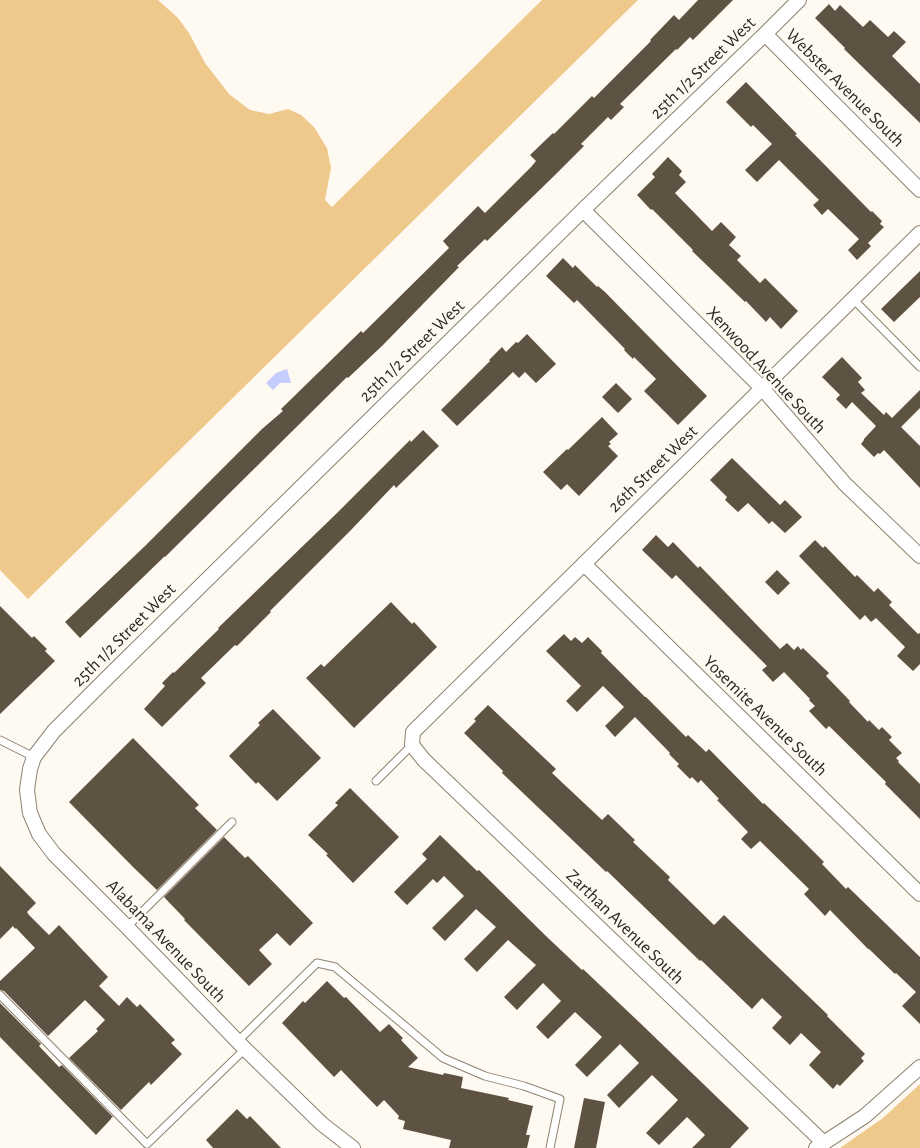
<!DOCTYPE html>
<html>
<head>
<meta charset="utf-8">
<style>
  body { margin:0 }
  canvas { display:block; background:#fef9f1 }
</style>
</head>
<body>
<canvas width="920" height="1148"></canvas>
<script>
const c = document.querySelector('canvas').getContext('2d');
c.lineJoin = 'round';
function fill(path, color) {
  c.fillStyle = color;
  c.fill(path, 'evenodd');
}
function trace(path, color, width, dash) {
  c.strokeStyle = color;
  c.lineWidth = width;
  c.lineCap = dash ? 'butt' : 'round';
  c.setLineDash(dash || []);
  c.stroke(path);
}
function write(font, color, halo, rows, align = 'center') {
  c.font = font + ' "Alegreya Sans",sans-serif';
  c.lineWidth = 5;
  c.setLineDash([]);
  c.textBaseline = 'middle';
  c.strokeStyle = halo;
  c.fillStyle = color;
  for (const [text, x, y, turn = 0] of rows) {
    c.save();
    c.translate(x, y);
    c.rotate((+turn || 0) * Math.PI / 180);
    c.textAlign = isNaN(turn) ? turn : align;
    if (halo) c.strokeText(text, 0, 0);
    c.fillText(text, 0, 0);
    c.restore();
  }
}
fill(new Path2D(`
  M0,0h158l20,18 11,15 16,30 24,31 21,16 19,4 19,-5 13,6 13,12 13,21 4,20 -6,32 7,7 210,-207h96l-610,599 -28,-29z
  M920,1084v64h-80l43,-30z`), '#efc98b');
fill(new Path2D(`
  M287,369l4,14h-11l-7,7 -7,-7 10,-10z`), '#c5cdfc');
fill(new Path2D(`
  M698,0h35l-40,40 -3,-3 -13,13 -1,-1 -56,55 4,3 -13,13 -3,-3 -27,27 3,2 -30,30 -67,65 -2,-2 -28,27 2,1 -76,78 -35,33 -1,-1 -182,180v-1l-85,82 -15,-16 80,-76 117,-117 21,-18 -2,-2 80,-78 2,2 86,-85 -6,-7 35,-35 7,7 46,-46 5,-6 -6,-6 23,-22 1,1 38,-38 2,2 57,-57 -1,-1 24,-25 5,5z
  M829,4l6,7 5,-6 23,22 7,-7 18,17 6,-6 12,11 -14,14 28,28v39l-76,-74 1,-1 -30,-30z
  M746,82l51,52 -2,1 25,25 51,52 1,-1 10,10 -2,3 4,3 -16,16 3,3 -14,14 -9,-10 11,-11 -31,-30 -6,6 -9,-10 6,-5 -40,-40 -22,22 -12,-12 27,-26 -19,-19 -2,2 -25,-25z
  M668,157l14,14 -3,4 7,7 -11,11 37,38 9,-9 15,15 -7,8 12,11 -4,4 23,23 5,-5 33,33 -17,18 -11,-12 -4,5 -20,-21 -1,1 -53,-51 1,-1 -41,-41 -1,1 -14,-15 18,-18 -3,-3z
  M563,258l10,10 2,-3 22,22 1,-1 7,6 102,104 -29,29 -34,-34 12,-12 -22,-22 -1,2 -9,-9 1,-1 -48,-49 -3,3 -28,-27z
  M920,271v26l-26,25 -13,-13z
  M527,334l29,30 -20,19 -11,-11 -6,6 -6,-6 -56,54 -16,-16 49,-49 -1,-1 13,-13 4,5 10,-10 2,1z
  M842,357l20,21 -4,4 7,8 -4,3 23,22 2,-3 6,6 28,-28v18l-19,19 19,19v42l-36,-38 -4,4 -2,-1 -4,4 -13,-13 3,-4v-1l12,-13 -24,-24 -6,7 -10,-10 4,-4 -18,-18z
  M616,383l16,16 -14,14 -16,-16z
  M602,417l16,17 -9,8 2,2 -3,2 10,10 -39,40 -12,-12 -6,6 -18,-18 24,-23 1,1z
  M423,430l16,16 -43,42 -2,-3 -43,45 -81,81 1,1 -34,34 -2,-1 -34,33 5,5 -44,44 -18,-18 21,-23 -3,-3 11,-11 1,1 45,-44 -1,-1 118,-114 74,-74 1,2z
  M732,458l48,47 5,-5 17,17 -17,16 -13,-12 -3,3 -21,-21 -10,9 -13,-12 2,-3 -17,-17z
  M656,535l12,12 5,-5 25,26 2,-2 80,83 7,-6 7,7 4,-4 3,4 2,-2 26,25 -3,3 24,25 -1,1 19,20 1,-2 10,10 3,-3 10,10 -3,3 13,13 -6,5 3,3 -1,1 22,22v35l-35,-35 1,-2 -57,-56 -3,3 -17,-18 6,-5 -6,-6 1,-1 -26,-27 -11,10 -11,-12 5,-4 -91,-91 -4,4 -30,-29z
  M815,540l8,8 2,-2 30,31 2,-2 17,17 4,-4 14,14 -3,3 29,29 2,-1v31l-7,7 -16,-15 8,-9 -29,-29 -5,4 -6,-7 -5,5 -61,-64z
  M777,570l13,13 -12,12 -13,-13z
  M391,602l21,22 2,-2 23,25 -83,81 -48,-50 15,-14 3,3z
  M0,606l32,32 2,-2 13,13 -2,2 10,10 -55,53z
  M564,634l7,7 4,-4 7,6 6,-6 14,14 -1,2 44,44h1l40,40 2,-2 18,17 3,-3 54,55 1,-1 33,32 27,27 -2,2 24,25 2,-2 72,70v67l-18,-18 14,-14 -20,-19 -1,1 -26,-25h-1l-38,-39 -5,6 -21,-22 5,-5 -49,-48 -9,8 -10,-10 7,-7 -31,-32 2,-1 -18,-19 -3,3 -6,-6 -2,2 -13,-13 2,-2 -10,-10 1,-1 -35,-36 -20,20 -10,-11 19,-19 -21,-21 -26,26 -11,-11 15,-15 -35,-35z
  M488,705l68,64 -4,4 49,46 1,1 6,-6 27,26 -2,2 37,35 -2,3 46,45 10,-10 104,100 -1,1 38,38 -4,4 3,3 -24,25 -3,-2 -4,5 -24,-24 12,-13 -20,-19 -11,12 -18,-17 10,-11 -20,-19 -10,11 -51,-49 -1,1 -93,-90 -1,1 -104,-99 1,-2 -39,-38 12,-12 -2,-2z
  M273,709l48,49 -44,43 -19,-19 -2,2 -27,-28 31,-31 -2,-2z
  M133,738l66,67 -4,3 22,22 -60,60 -23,-22 -65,-66z
  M350,788l49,49 -46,46 -27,-28 2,-1 -20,-19 30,-30 -3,-2z
  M440,835l37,36 2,-1 68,67 35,33 1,-1 56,53 110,106 -19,20h-38l13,-13 -18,-18 -28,28 -13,-12 32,-33 -26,-25 -33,33 -12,-13 32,-32 -19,-19 -33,33 -12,-12 27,-28 -27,-25 -27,27 -12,-12 25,-26 -18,-18 -26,27 -13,-13 32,-32 -28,-25 -31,32 -13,-13 32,-32 -20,-18 -31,32 -13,-13 32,-32 -20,-20 -7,7 -4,-4 -26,26 -13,-13 33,-33 -5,-5z
  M224,837l21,21 3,-2 65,67 -23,23 -13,-13 -18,17 13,14 -23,22 -65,-66 1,-1 -21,-22z
  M0,866l36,37 -9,9 2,3 20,20 10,-10 49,52 -9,9 20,20 8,-9 10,10 3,-3 35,36 -4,3 11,11 -31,31 -2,-3 -28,28 -52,-52 29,-27 -2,-2 9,-9 -20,-20 -37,36 -44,-45 -4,-1v-9l35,-33 -19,-20 -1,1 -2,-3 -13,13z
  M327,981l17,17 2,-1 34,35 9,-8 14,14 -2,2 17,18 -10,9 35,8 1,-2 19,4 -2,11 48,10 -1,2 25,6 -7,29h4l-3,13h-78l2,-8 -48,-11 2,-8 -7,-2 1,-3 -15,-16 -7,7 -36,-37 -7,7 -52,-54 21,-22 2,2z
  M0,1003l41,41 -2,2 20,21 3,-2 51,52 -2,1v1l-15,16 -96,-98z
  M584,1098l21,4 -9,46h-22z
  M237,1109l10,10 3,-3 31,32h-68l-7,-8z`), '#5e5343');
const lane = new Path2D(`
  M853,299l67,68
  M0,740l34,17
  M376,781l36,-36
  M127,927l105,-105
  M0,995l147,149 98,-95
  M238,1041l79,-78 18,4 108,91 42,18 39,10 36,13 -10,49`);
const street = new Path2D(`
  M765,34l155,156
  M583,210l179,178 83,96 75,72
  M584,564l336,330
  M824,1143l-400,-383 -12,-15 1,-13 507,-499
  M353,1148l-31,-24 -77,-75 -118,-122 -73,-73 -15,-20 -9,-21 -3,-23 3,-21 4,-12 20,-26 55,-55 474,-466 182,-176 34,-34
  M816,1148l49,-32 55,-49`);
trace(lane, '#8d8271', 9);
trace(street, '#8d8271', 16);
trace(lane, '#fff', 7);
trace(street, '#fff', 14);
write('18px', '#2c2820', '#fef9f1', [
  ["25th 1/2 Street West",703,68,-44],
  ["Webster Avenue South",845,88,45],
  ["25th 1/2 Street West",412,351,-44],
  ["Xenwood Avenue South",766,370,47],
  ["26th Street West",653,469,-44],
  ["25th 1/2 Street West",124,635,-45],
  ["Yosemite Avenue South",765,716,44],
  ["Zarthan Avenue South",625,927,44],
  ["Alabama Avenue South",166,941,46]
]);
</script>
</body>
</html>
